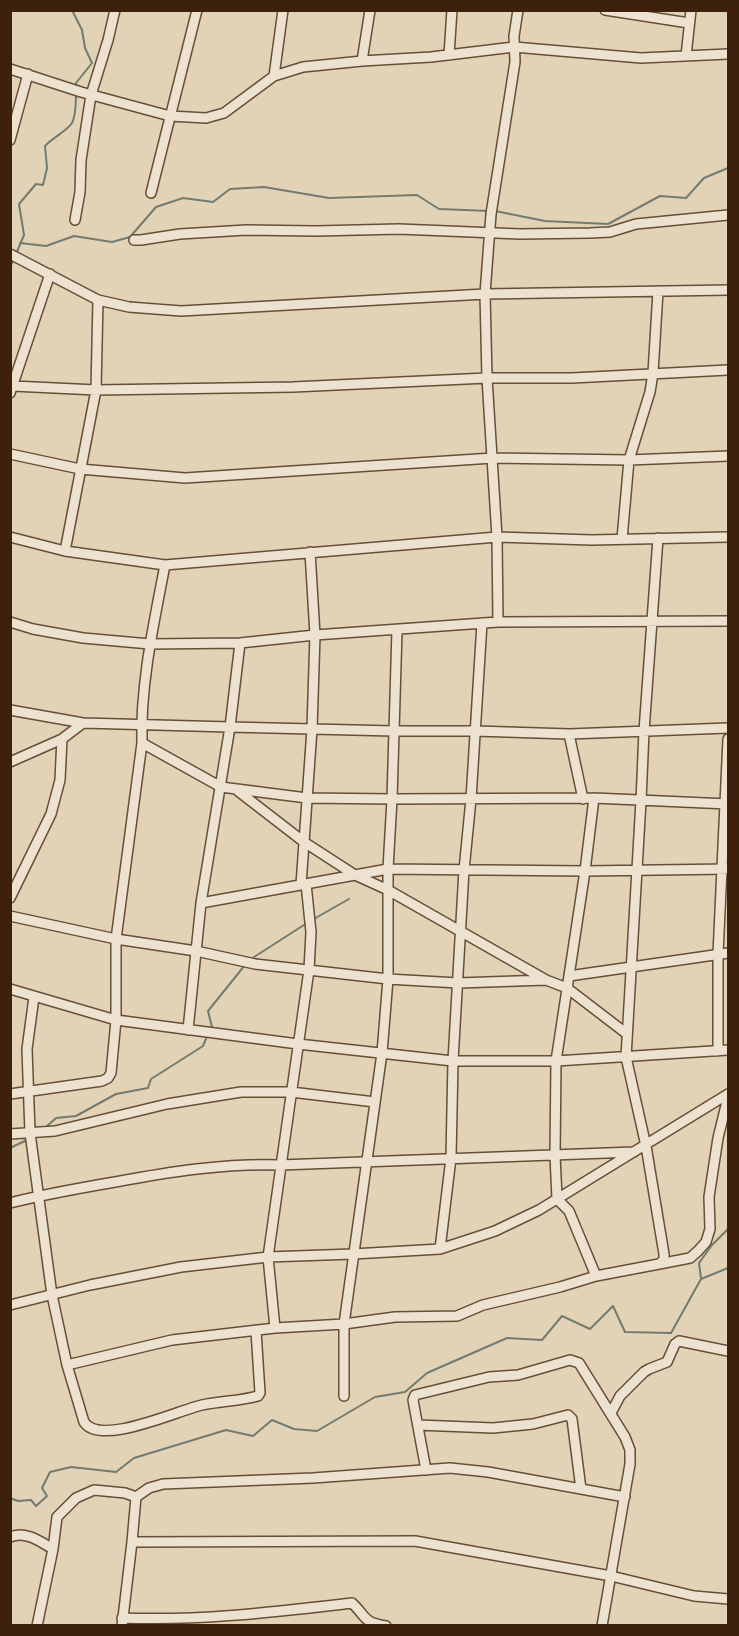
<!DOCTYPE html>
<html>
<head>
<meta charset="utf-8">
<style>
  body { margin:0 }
  #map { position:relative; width:739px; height:1636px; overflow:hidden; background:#e3d3b6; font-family:"IM FELL DW Pica",serif }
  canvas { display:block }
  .frame { position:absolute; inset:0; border:12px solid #3e210d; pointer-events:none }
</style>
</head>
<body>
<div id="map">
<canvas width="739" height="1636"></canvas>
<div class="frame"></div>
</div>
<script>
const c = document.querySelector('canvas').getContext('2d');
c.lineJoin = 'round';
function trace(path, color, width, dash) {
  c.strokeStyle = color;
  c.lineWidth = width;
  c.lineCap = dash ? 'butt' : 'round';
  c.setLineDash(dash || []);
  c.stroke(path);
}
trace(new Path2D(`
  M72,10l10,20 3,18 7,15 -16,20v4
  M495,211l50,10 63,3 52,-28 26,2 18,-20 24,-10
  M20,243l26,3 28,-10 38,6 18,-5 26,-30 27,-9 30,4 17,-13 34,-2 65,11 88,-3 22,14 51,2
  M16,254l8,-19 -5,-31 17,-20 7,1 4,-17 -2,-22c7,-8 22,-15 27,-23 4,-8 4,-21 4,-30
  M10,267l4,-8
  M312,920l37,-21
  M251,959l56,-36
  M210,1029l2,-2 -4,-16 37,-46
  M46,1127l10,-9 20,-2 40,-22 32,-6 3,-9 52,-33 5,-12
  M10,1148l17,-8
  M701,1278l-2,-15 13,-18 16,-16
  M10,1498l8,3 13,-1 5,6 11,-10 -5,-8 8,-16 21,-5 45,5 18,-14 92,-28 27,6 19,-16 22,9 23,2 58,-34 30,-5 22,-19 80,-35 35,2 20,-24 28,13 23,-23 12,26 46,1 30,-54 27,-11`), '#737b70', 2);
const minor = new Path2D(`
  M605,10l84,13
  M449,55l3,-45
  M686,56l5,-46
  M362,61l8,-51
  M10,69l71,23 89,24 36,2 18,-5 50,-37 29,-9 59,-6 69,-4 83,-10 127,11 87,-4
  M274,76l9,-66
  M10,140l18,-66
  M151,193l46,-183
  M75,220l5,-28 1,-32 10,-65 17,-55 7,-30
  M134,240h7l39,-6 66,-4 70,1 83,-2 121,5 70,-1 20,-1 26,-8 92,-9
  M10,254l88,46 31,7 52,4 304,-17 243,-4
  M13,386l83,4 197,-3 194,-9h85l156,-8
  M10,393l40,-119
  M10,454l70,15 105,9 308,-20 136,2 99,-4
  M10,537l55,14 100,14 332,-28 95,3 136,-3
  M622,539l7,-79 21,-68 3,-19 5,-82
  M65,551l31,-161 2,-90
  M10,622l23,7 50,9 67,6 90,-1 75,-8 183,-13 230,-1
  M498,622l-1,-85 -10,-159 -2,-84 6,-80 24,-152 -1,-26 4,-26
  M10,710l73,13 147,4 164,4h82l93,3 159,-6
  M569,734l14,65
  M142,743l79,44 86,11 85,1 202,-1 134,6
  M10,762l52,-23 21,-16
  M238,791l66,51 51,33 33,15 158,90 21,8 60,46
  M594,798l-9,73 -29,190 -1,94 2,44 12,12 27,65
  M301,885l11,-156 3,-94 -5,-83
  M10,898l41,-84 9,-34 2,-41
  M201,903l187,-34 197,2 143,-2
  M10,916l106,23 80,12 59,13 133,15 70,4 88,-3
  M569,976l159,-23
  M10,989l106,31 182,24 155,17h103l172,-11
  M34,997l-7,52 3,84 22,162 15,70 17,57c16,25 95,-12 118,-17 19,-4 38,-4 56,-9l2,-3 -4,-62
  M188,1030l13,-127 29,-176 10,-84
  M718,1051v-97l10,-215
  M10,1094l92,-13 6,-3 3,-5 5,-53v-81l26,-196c-2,-57 12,-121 23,-178
  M10,1134l45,-3 112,-27 74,-12h50l84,10
  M10,1203c35,-9 70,-15 105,-21 54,-10 109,-19 165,-17l354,-13
  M440,1249l11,-91 2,-97 11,-191 7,-71 11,-176
  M659,1264l31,-6 8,-7 8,-9 4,-13 -1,-32 9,-59 10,-41
  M10,1305l80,-20 91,-18 87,-10 85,-3 87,-5 55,-18 44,-21 189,-116
  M275,1328l-7,-71 41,-287 2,-38 -5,-48
  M67,1365l105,-25 103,-12 69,-4 38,-271 6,-74v-110l4,-70 5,-169
  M344,1396v-72l51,-7 62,-1 26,-11 77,-18 36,-11 63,-12 5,-4v-6l-18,-108 -20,-89 15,-256 3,-70 14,-193
  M611,1413l9,-17 24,-24 5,-3 18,-7 8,-18 4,-3 49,10
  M418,1425l75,3 40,-4 35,-9 4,4 9,70
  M426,1470l-13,-70 2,-5 74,-18 29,-2 52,-15 9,3 46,74 5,13v14l-28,162
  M10,1537c15,-7 31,5 43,12
  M132,1542l283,-1 196,35 83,20 34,3
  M122,1618c79,3 152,-6 230,-15 15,14 10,19 34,23
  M37,1626l16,-77 4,-32 19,-19 18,-8 31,3 11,4 13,-9 14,-4 150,-6 137,-10 38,4 137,25
  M122,1626l10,-84 4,-45`);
trace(minor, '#674e37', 12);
trace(minor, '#ede2d0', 9);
</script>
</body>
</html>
